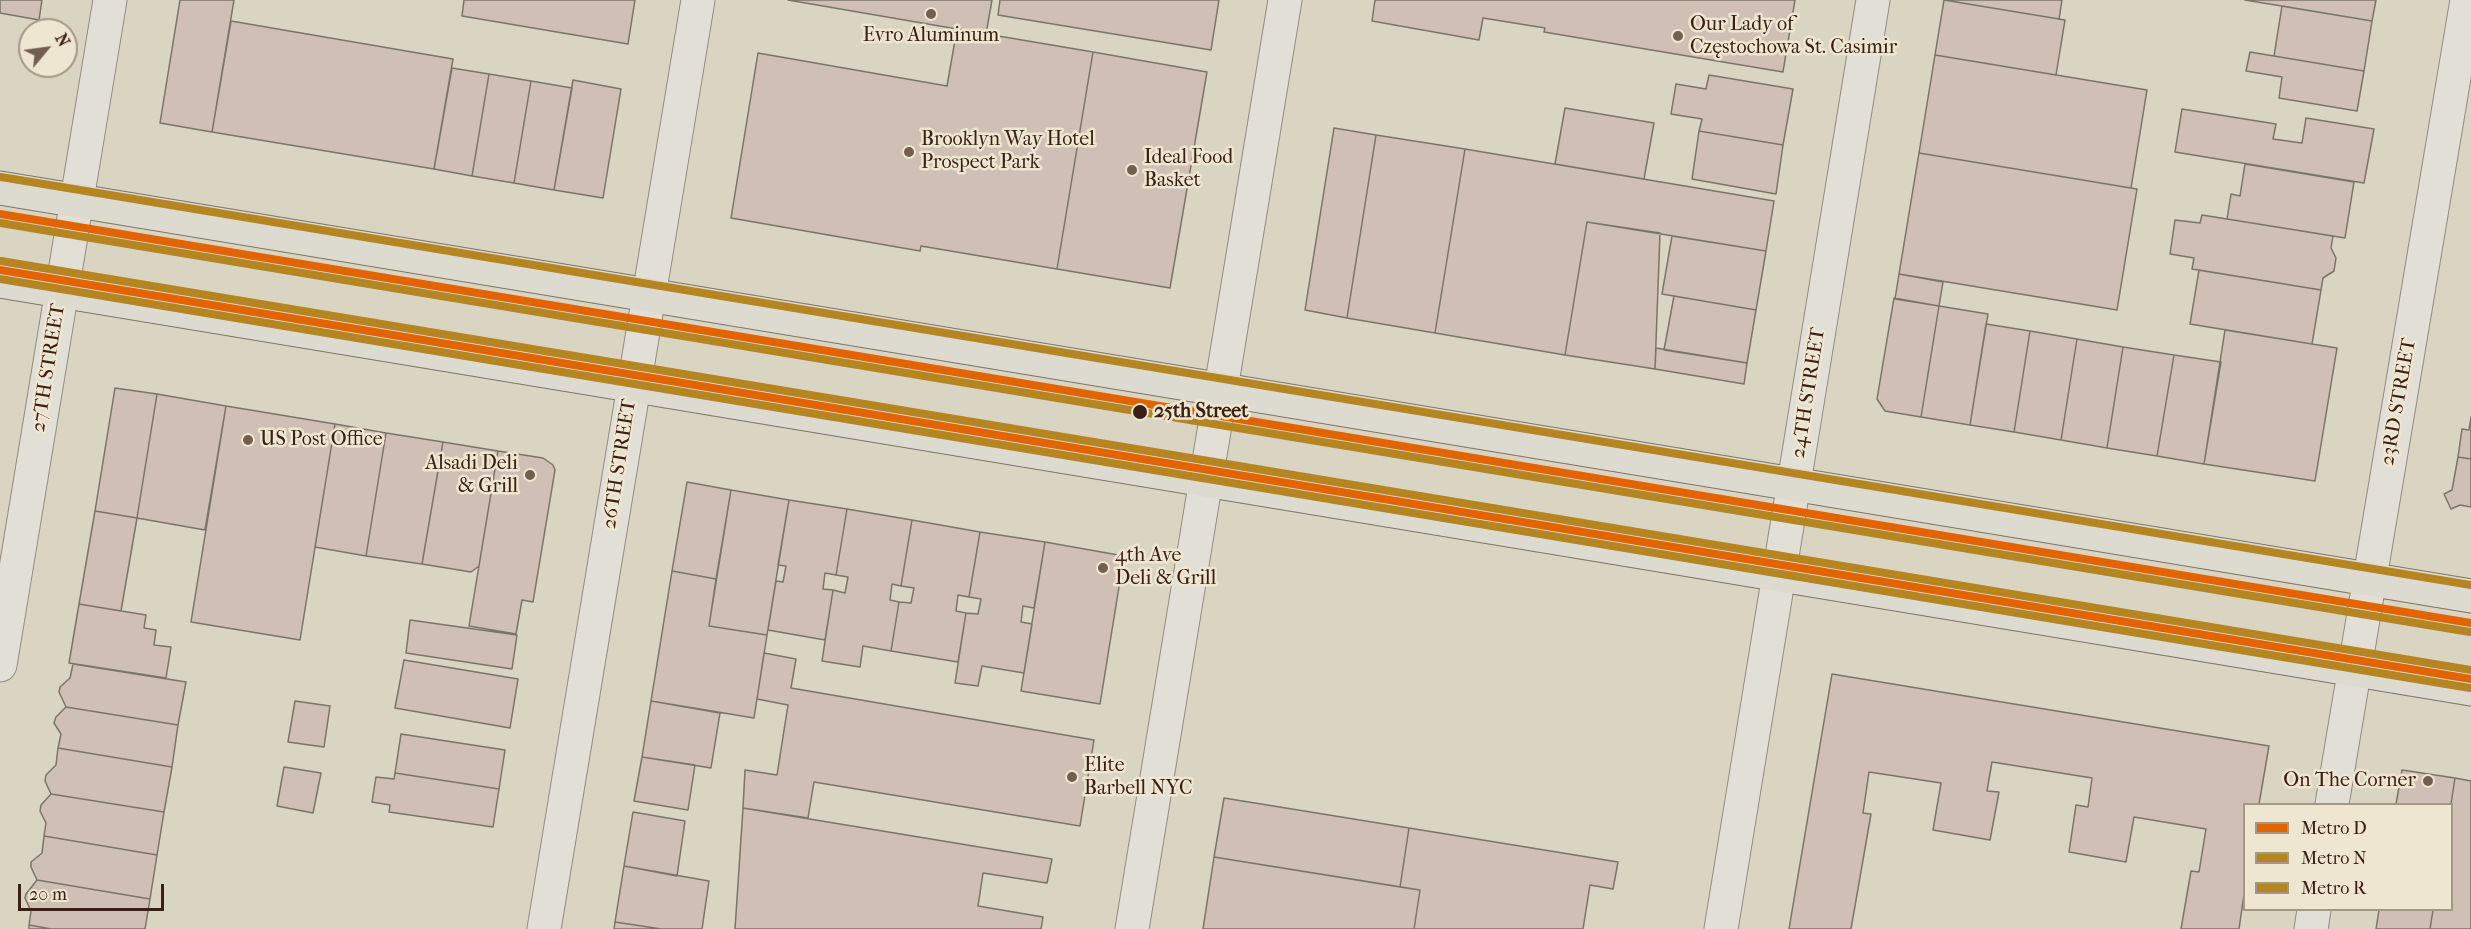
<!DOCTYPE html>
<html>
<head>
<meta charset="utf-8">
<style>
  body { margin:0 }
  #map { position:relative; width:2471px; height:929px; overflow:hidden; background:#dad4c2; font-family:"IM FELL French Canon",serif }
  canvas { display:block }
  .legend { position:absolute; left:2243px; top:803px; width:210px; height:108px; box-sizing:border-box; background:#eee6d0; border:2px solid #a69785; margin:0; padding:8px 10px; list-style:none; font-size:18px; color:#3a2014 }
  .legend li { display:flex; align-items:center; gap:12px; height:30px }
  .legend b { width:30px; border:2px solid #a69785 }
  .north { position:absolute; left:18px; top:18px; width:60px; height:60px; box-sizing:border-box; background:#eee6d0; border:2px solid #a69785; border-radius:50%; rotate:61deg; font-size:16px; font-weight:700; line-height:24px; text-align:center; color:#3a2014 }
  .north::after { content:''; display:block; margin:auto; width:21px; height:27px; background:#725f51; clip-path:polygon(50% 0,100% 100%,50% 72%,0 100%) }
  .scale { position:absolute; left:18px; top:884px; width:146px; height:27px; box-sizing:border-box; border:3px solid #3a2014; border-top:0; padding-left:8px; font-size:18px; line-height:21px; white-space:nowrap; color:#3a2014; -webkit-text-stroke:4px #eee6d0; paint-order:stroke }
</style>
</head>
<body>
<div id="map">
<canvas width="2471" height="929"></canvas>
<ul class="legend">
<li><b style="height:8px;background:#e26401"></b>Metro D</li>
<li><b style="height:8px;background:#b48520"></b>Metro N</li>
<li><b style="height:8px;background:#b48520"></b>Metro R</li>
</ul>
<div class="north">N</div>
<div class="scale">20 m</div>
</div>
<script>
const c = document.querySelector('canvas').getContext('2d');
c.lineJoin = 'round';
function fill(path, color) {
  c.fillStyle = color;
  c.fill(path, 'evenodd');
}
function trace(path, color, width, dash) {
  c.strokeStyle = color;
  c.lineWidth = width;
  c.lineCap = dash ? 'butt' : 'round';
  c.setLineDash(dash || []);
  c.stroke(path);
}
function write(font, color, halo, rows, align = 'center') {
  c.font = font + ' "IM FELL French Canon",serif';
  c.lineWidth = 5;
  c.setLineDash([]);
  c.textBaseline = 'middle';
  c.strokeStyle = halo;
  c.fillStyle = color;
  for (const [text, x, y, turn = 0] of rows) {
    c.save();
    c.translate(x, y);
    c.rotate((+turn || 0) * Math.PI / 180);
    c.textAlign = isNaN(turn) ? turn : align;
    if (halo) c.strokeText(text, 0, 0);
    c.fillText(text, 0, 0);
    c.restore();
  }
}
const building = new Path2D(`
  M0,0h42l-3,20 -39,-7z
  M180,0h54l-22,132 -52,-9z
  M464,0h171l-7,44 -166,-28z
  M788,0h204l-6,34z
  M1000,0h219l-8,50 -213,-35z
  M1375,0h420l-12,72 -239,-40 1,-4 -62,-10 -4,22 -107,-19z
  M1944,0h118l-3,19z
  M1944,0l121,20 -9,55 -121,-20z
  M2245,0h131l-4,21z
  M2282,6l90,15 -8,50 -90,-15z
  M231,21l222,38 -19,110 -222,-37z
  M957,29l136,23 -36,217 -136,-23 -1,5 -189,-33 27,-165 189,33z
  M1093,52l114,20 -37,216 -113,-19z
  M2250,52l114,19 -7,40 -78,-13 3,-21 -36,-6z
  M1935,55l212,35 -16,98 -212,-35z
  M452,68l37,6 -17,102 -38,-7z
  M489,74l42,7 -17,102 -42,-7z
  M1709,75l84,14 -10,56 -84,-14 3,-12 -31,-5 5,-30 30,5z
  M573,80l48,9 -18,109 -49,-8z
  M531,81l41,7 -18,102 -40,-7z
  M1565,108l89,15 -10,56 -89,-15z
  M2182,109l94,15 -3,15 29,4 4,-25 68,11 -10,54 -189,-31z
  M1334,128l42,7 -29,183 -42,-8z
  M1699,131l84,14 -7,49 -84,-15z
  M1376,135l89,14 -30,184 -88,-15z
  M1465,149l309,52 -8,50 -179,-29 -22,133 -130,-22z
  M1919,153l218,36 -20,121 -218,-36z
  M2245,164l109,18 -9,56 -118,-19 4,-25 9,2z
  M2202,215l131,21 -2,12 5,10 -2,13 -11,7 -2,12 -129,-21 2,-11 -24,-4 5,-34 25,3z
  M1587,222l73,11 -5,136 -90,-14z
  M1672,236l94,15 -10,59 -94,-16z
  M2199,270l122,20 -9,54 -122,-20z
  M1899,274l44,8 -4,24 -44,-7z
  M1674,296l82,14 -9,53 -83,-13z
  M1894,298l45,8 -18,111 -36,-6 -8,-12z
  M1939,306l49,8 -18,111 -49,-8z
  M1986,324l44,7 -16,101 -44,-7z
  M2225,330l112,18 -22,133 -111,-17z
  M2030,331l47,8 -16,101 -47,-8z
  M2077,339l46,8 -16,101 -46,-8z
  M2123,347l51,8 -17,101 -50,-8z
  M1656,348l91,15 -3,21 -89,-15z
  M2174,355l47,7 -17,102 -47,-8z
  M115,388l42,6 -20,124 -42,-7z
  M157,394l69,12 -21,124 -68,-12z
  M226,406l109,18 -35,216 -109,-18z
  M2471,417v42l-13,-2 4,-28 7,1z
  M335,424l51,9 -20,123 -51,-9z
  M386,433l57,9 -21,122 -56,-8z
  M443,442l55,9 -19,115 -8,6 -49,-8z
  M498,451l45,7 10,7 2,5 -22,132 -11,-2 -6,34 -47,-8z
  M2458,457l13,2v48l-11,-2 -9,4 -7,-15 8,-4z
  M687,482l44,8 -15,89 -44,-8z
  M731,490l58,10 -22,135 -58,-9z
  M789,500l58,9 -11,66 -11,-2 -2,16 10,1 -8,50 -57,-10 8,-49 7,1 3,-16 -8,-1z
  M847,509l65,11 -11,66 -9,-2 -2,16 9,2 -8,49 -28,-5 -3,21 -38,-6 11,-71 12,3 3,-16 -12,-2z
  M95,511l42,7 -16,93 -42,-7z
  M912,520l68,12 -11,65 -11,-2 -2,16 10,2 -8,49 -67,-11 8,-49 12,1 3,-15 -13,-2z
  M980,532l65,10 -11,66 -11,-2 -2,16 11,2 -8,49 -42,-7 -4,20 -23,-3 11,-70 12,1 3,-15 -12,-2z
  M1045,542l79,14 -24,148 -79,-13z
  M672,571l44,8 -7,47 58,9 -13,83 -103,-17z
  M79,604l67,11 -2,13 12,2 -2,15 17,2 -5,31 -97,-15z
  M410,620l107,15 -5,34 -106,-16z
  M764,653l32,6 -5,29 303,52 -14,86 -266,-44 -6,36 -65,-10 2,-38 32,5 11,-70 -31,-6z
  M404,660l114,19 -8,49 -115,-20z
  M73,664l113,18 -8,43 -112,-18 -7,-15 1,-5 10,-9z
  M1832,674l437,72 -10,58h-15v90l-5,35h-58l10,-58 8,1 7,-43 -72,-12 -8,45 -57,-10 7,-47 12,2 4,-29 -100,-16 -5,29 12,1 -9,48 -57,-10 8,-47 -72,-11 -6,41 8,1 -20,115h-62z
  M295,701l35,5 -6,41 -36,-5z
  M651,701l69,12 -9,55 -69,-11z
  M66,707l112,18 -6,42 -114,-19 3,-14 -7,-11 2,-6z
  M401,734l104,16 -6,39 -104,-16z
  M58,748l114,19 -8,45 -113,-18 -6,-13 1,-6 10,-10z
  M642,757l53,8 -7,45 -54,-9z
  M284,767l37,6 -8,40 -36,-7z
  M2402,770l53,8 -4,26h-55z
  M395,773l104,16 -6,38 -104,-15 1,-7 -18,-3 4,-25 18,2z
  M2455,778l16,3v148h-41l3,-19h19l-1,-106z
  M51,794l113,18 -7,43 -113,-19 2,-13 -6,-12 1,-6z
  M1224,798l185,30 -9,59 -186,-30z
  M743,808l309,51 -5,24 -64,-10 -5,33 65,11 -2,12h-306z
  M633,812l52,9 -8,55 -53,-10z
  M1409,828l209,34 -5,27 -23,-4 -7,44h-169l6,-39 -20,-3z
  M44,836l113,19 -7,44 -113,-19 -6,-13v-5l11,-9z
  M1214,857l206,33 -6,39h-211z
  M624,866l85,15 -7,48h-41l-46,-7z
  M37,880l113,19 -5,30h-94l-22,-4 2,-14 -6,-13 1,-4z
  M2379,910h54l-3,19h-54z
  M615,922l46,7h-47z
  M29,925l22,4h-22z`);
fill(building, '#cfbfb4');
trace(building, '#7b7469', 1.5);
const minor = new Path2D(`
  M0,665l110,-665
  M2332,804l135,-804
  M544,929l154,-929
  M1132,929l153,-929
  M1721,929l152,-929
  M2311,929l3,-19`);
const primary = new Path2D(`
  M0,188l2471,408
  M0,281l2471,408`);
trace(minor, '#928b80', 35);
trace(primary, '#7b7469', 35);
trace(minor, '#e2dfd6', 33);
trace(primary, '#dddad0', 33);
trace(new Path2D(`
  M0,214l2471,409
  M0,270l2471,409`), '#e26401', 8);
trace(new Path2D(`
  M0,223l2470,409
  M0,279l2470,409`), '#b48520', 8);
trace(new Path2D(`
  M1,177l2470,408
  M1,261l2470,409`), '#b48520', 8);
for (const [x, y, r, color] of [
  [931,14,6,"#725f51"],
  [1678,36,6,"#725f51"],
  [909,152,6,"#725f51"],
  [1132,170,6,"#725f51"],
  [1140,412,8,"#3a2014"],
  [248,440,6,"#725f51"],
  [530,475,6,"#725f51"],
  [1103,568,6,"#725f51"],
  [1072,777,6,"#725f51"],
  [2428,781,6,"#725f51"]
]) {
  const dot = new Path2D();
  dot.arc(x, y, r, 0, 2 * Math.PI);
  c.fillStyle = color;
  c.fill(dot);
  trace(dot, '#eee6d0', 2);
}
write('20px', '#3a2014', '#eee6d0', [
  ["Our Lady of",1690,25],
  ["Częstochowa St. Casimir",1690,48],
  ["Evro Aluminum",931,36,"center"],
  ["Brooklyn Way Hotel",921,140],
  ["Prospect Park",921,163],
  ["Ideal Food",1144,158],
  ["Basket",1144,181],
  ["US Post Office",260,440],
  ["Alsadi Deli",518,464,"right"],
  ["& Grill",518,487,"right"],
  ["4th Ave",1115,556],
  ["Deli & Grill",1115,579],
  ["Elite",1084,766],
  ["Barbell NYC",1084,789],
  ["On The Corner",2416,781,"right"]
], 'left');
write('20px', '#3a2014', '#eee6d0', [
  ["27TH STREET",49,368,-81],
  ["24TH STREET",1809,393,-81],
  ["23RD STREET",2399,402,-80],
  ["26TH STREET",620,464,-81]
]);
write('bold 20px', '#3a2014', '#eee6d0', [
  ["25th Street",1154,412]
], 'left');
</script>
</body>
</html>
